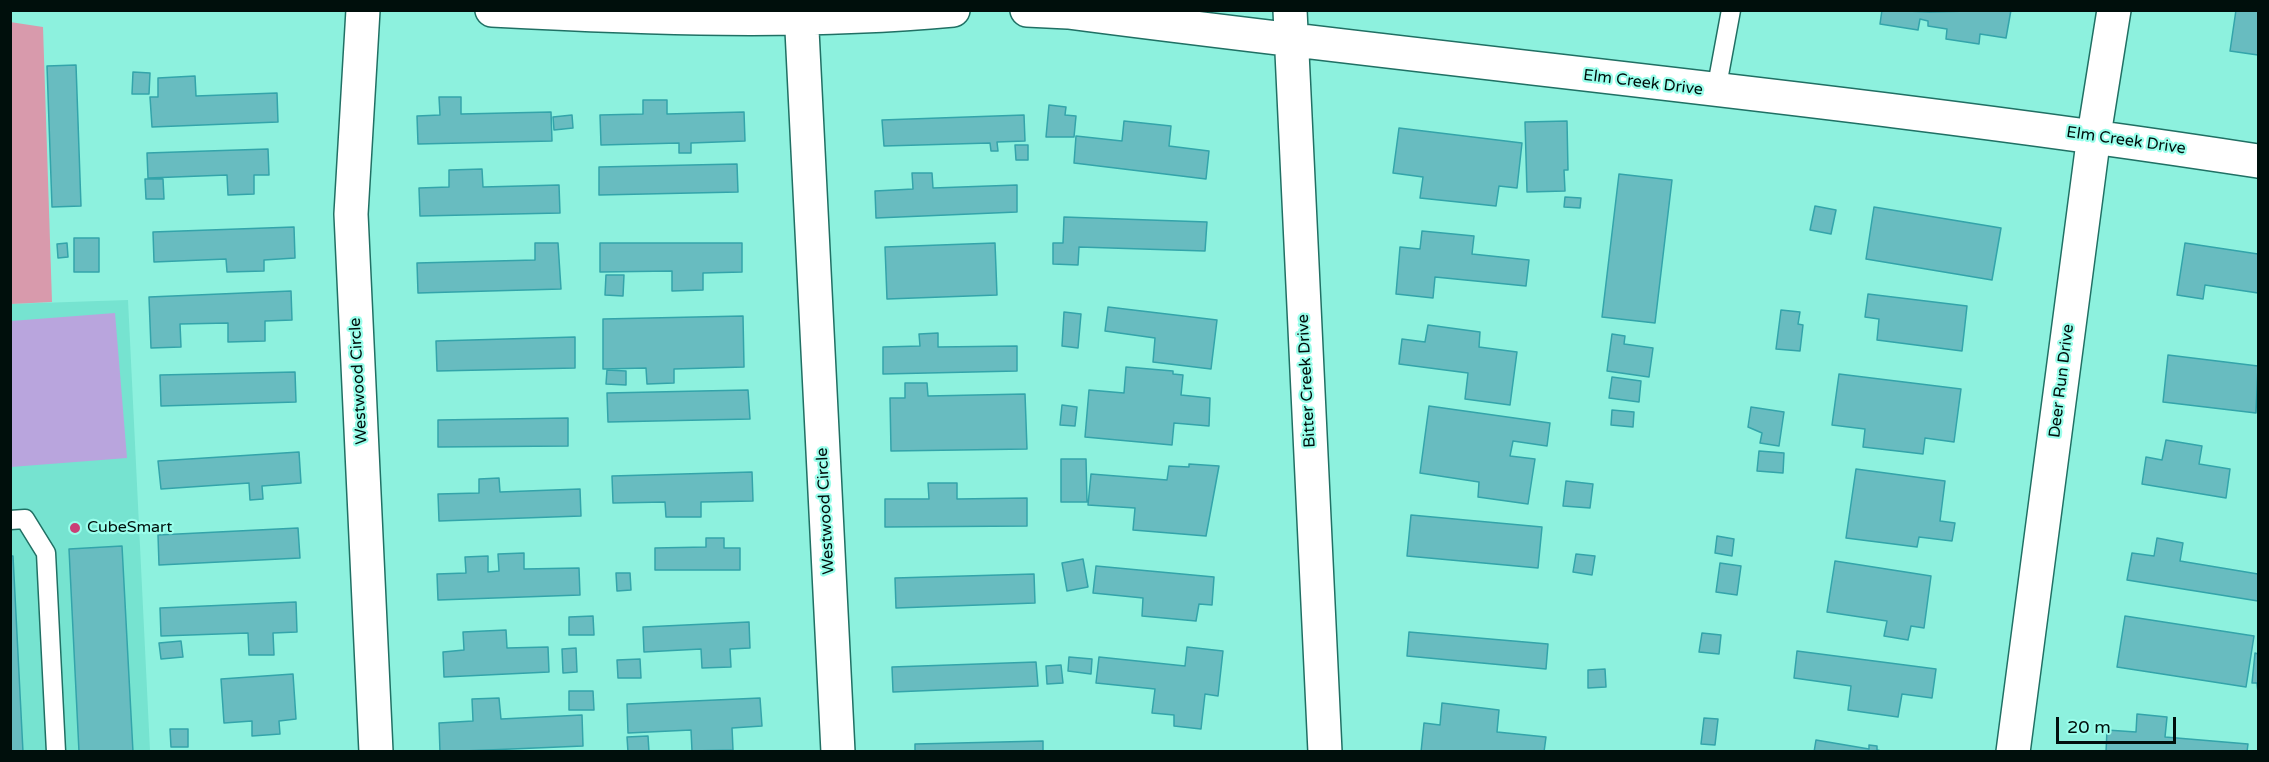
<!DOCTYPE html>
<html>
<head>
<meta charset="utf-8">
<style>
  body { margin:0 }
  #map { position:relative; width:2269px; height:762px; overflow:hidden; background:#8df1de; font-family:"Varela Round",sans-serif }
  canvas { display:block }
  .frame { position:absolute; inset:0; border:12px solid #000f0c; pointer-events:none }
  .scale { position:absolute; left:2056px; top:717px; width:120px; height:27px; box-sizing:border-box; border:3px solid #000f0c; border-top:0; padding-left:8px; font-size:18px; line-height:21px; white-space:nowrap; color:#000f0c; -webkit-text-stroke:4px #9afeeb; paint-order:stroke }
</style>
</head>
<body>
<div id="map">
<canvas width="2269" height="762"></canvas>
<div class="frame"></div>
<div class="scale">20 m</div>
</div>
<script>
const c = document.querySelector('canvas').getContext('2d');
c.lineJoin = 'round';
function fill(path, color) {
  c.fillStyle = color;
  c.fill(path, 'evenodd');
}
function trace(path, color, width, dash) {
  c.strokeStyle = color;
  c.lineWidth = width;
  c.lineCap = dash ? 'butt' : 'round';
  c.setLineDash(dash || []);
  c.stroke(path);
}
function write(font, color, halo, rows, align = 'center') {
  c.font = font + ' "Varela Round",sans-serif';
  c.lineWidth = 4.5;
  c.setLineDash([]);
  c.textBaseline = 'middle';
  c.strokeStyle = halo;
  c.fillStyle = color;
  for (const [text, x, y, turn = 0] of rows) {
    c.save();
    c.translate(x, y);
    c.rotate((+turn || 0) * Math.PI / 180);
    c.textAlign = isNaN(turn) ? turn : align;
    if (halo) c.strokeText(text, 0, 0);
    c.fillText(text, 0, 0);
    c.restore();
  }
}
fill(new Path2D(`
  M128,300l22,451h-139l-1,-447z`), '#76e3d0');
fill(new Path2D(`
  M10,22l33,5 9,275 -41,2z`), '#d89aac');
fill(new Path2D(`
  M115,313l12,145 -116,9v-146z`), '#b9a5dd');
const building = new Path2D(`
  M1882,10l48,2 81,-2 -5,28 -26,-4 -1,10 -33,-5 1,-10 -19,-3v-5l-8,-2 -2,11 -38,-6z
  M2236,10h22v45l-28,-4z
  M76,65l5,141 -29,1 -5,-141z
  M133,72l17,1 -1,21h-17z
  M195,76l1,20 81,-3 1,29 -126,5 -2,-30h8v-19z
  M439,97h22v17l90,-2 1,29 -134,3 -1,-28 23,-1z
  M643,100h24v14l77,-2 1,29 -54,2v10h-12v-10l-78,2 -1,-30 43,-1z
  M1049,105l17,2 -1,8 11,1 -2,21h-28z
  M572,115l1,13 -19,2 -1,-13z
  M1024,115l1,26 -28,1 1,9h-7l-1,-8 -106,3 -2,-26z
  M1124,121l47,5 -2,20 40,5 -3,28 -132,-16 2,-27 46,5z
  M1567,121l1,49h-4l1,21 -38,1 -2,-70z
  M1399,128l123,15 -5,45 -18,-2 -3,20 -76,-8 3,-21 -30,-4z
  M1015,145h13v15h-12z
  M268,149l1,26h-15v19l-26,1 -1,-20 -79,3 -1,-25z
  M737,164l1,28 -139,3v-28z
  M482,169l1,18 76,-2 1,28 -140,3 -1,-28 30,-1v-17z
  M912,173h20l1,15 84,-3v27l-141,6 -1,-27 38,-2z
  M1619,174l53,6 -17,143 -53,-6z
  M145,179h18l1,20h-18z
  M1565,197l16,1 -1,10 -16,-1z
  M1815,206l21,4 -5,24 -21,-4z
  M1874,207l127,21 -9,52 -126,-21z
  M1064,217l143,5 -2,29 -126,-4 -1,18 -25,-1v-21h10z
  M294,227l1,31 -31,2v11l-37,1 -1,-13 -72,3 -1,-30z
  M1422,231l52,5 -2,18 57,6 -3,26 -91,-9 -2,21 -37,-4 4,-47 20,2z
  M74,238h25v34h-25z
  M67,243l1,14 -10,1 -1,-14z
  M535,243h23l3,46 -143,4 -1,-30 118,-3z
  M600,243h142v29l-39,1v17l-31,1v-20l-72,1z
  M995,243l2,52 -110,4 -2,-52z
  M2185,243l73,11v39l-53,-8 -2,14 -26,-4z
  M606,275h18l-1,21 -18,-1z
  M291,291l1,29 -27,1v20l-37,1v-19l-48,1 1,23 -30,1 -2,-51z
  M1868,294l99,12 -5,45 -85,-11 2,-21 -14,-2z
  M1108,307l109,13 -6,49 -58,-7 2,-24 -50,-7z
  M1781,310l19,2 -2,12 5,1 -3,26 -24,-2z
  M1064,312l17,2 -3,34 -16,-2z
  M743,316l1,51 -70,2v14l-27,1 -1,-16 -43,1v-50z
  M1428,325l52,7 -1,15 38,5 -7,53 -45,-6 3,-26 -69,-9 3,-25 23,3z
  M938,333v14l79,-1v25l-134,3v-27l37,-1 -1,-12z
  M1612,334l13,2 -1,8 29,4 -4,29 -42,-6z
  M575,337v31l-138,3 -1,-30z
  M2168,355l90,11 -2,47 -93,-11z
  M1126,367l47,4v3l10,1 -2,20 29,3 -1,28 -35,-3 -2,22 -87,-8 4,-47 35,3z
  M607,370l19,1v14l-20,-1z
  M295,372l1,30 -135,4 -1,-31z
  M1839,374l122,15 -7,53 -29,-4 -2,16 -60,-7 2,-18 -33,-4z
  M1612,377l29,4 -2,21 -30,-4z
  M905,383h22l1,13 97,-2 2,55 -136,2 -1,-53h15z
  M748,390l2,29 -142,3 -1,-29z
  M1062,405l15,2 -2,19 -15,-1z
  M1429,406l121,17 -3,23 -34,-5 -3,15 25,3 -7,45 -50,-7 1,-15 -59,-9z
  M1751,407l33,5 -5,34 -19,-3 2,-10 -14,-6z
  M1612,410l22,2 -1,15 -22,-2z
  M568,418v28l-130,1v-27z
  M2166,440l36,6 -3,18 31,5 -4,29 -84,-14 4,-27 16,3z
  M1759,451l25,2 -1,20 -26,-2z
  M299,452l2,31 -39,3 1,13 -13,1 -1,-17 -88,6 -3,-28z
  M1061,459h25l1,43h-26z
  M1189,464l30,2 -13,70 -73,-6 2,-22 -47,-3 3,-31 76,6 2,-14 20,1z
  M1856,469l89,12 -5,40 15,2 -3,18 -33,-4 -2,10 -71,-9z
  M752,472l1,29 -52,1v15h-35l-1,-15 -52,1 -1,-27z
  M499,478l1,14 80,-3 1,27 -142,5 -1,-27 41,-1v-14z
  M1566,481l27,3 -3,24 -27,-2z
  M928,483h29v16l70,-1v28l-142,1v-28h44z
  M1411,515l131,12 -4,41 -131,-12z
  M298,528l2,30 -141,7 -1,-30z
  M1717,536l17,3 -2,17 -17,-3z
  M706,538h18v10h16v22h-85v-22l51,-1z
  M2157,538l26,5 -3,18 78,13v27l-131,-21 5,-27 22,3z
  M122,546l11,206h-54l-10,-203z
  M524,553v16l55,-1 1,27 -142,5 -1,-26 29,-1 -1,-16 23,-1v16l11,-1 -1,-17z
  M1576,554l19,2 -3,19 -19,-3z
  M10,556h3l10,196h-13z
  M1083,559l5,28 -21,4 -5,-28z
  M1835,561l96,15 -7,52 -13,-2 -3,14 -24,-4 3,-15 -60,-9z
  M1720,563l21,3 -4,29 -21,-3z
  M1096,566l118,11 -2,28 -13,-1 -3,17 -54,-5 1,-18 -50,-5z
  M616,573h14l1,17 -14,1z
  M1034,574l1,29 -139,5 -1,-30z
  M296,602l1,30 -24,1 1,22h-25l-1,-22 -87,3 -1,-28z
  M593,616l1,19h-25v-18z
  M2125,616l129,20 -8,51 -129,-20z
  M749,622l1,26 -20,1 1,18 -29,1 -1,-19 -57,3 -1,-25z
  M506,630l1,18 41,-1 1,25 -105,5 -1,-25 21,-2 -1,-18z
  M1409,632l139,12 -2,25 -139,-13z
  M1702,633l19,2 -2,19 -20,-2z
  M181,641l2,16 -22,2 -2,-16z
  M1187,647l36,4 -5,45 -13,-2 -4,35 -27,-3v-11l-22,-2 3,-24 -59,-6 3,-26 86,9z
  M576,648l1,24 -14,1 -1,-24z
  M1797,651l139,18 -4,29 -30,-4 -4,23 -50,-7 3,-24 -57,-8z
  M2255,653l3,1v39l-1,-10h-5z
  M1069,657l23,2 -1,15 -23,-3z
  M640,659l1,19h-23l-1,-18z
  M1036,662l2,24 -145,6 -1,-25z
  M1061,665l2,18 -16,1 -1,-18z
  M1605,669l1,18 -18,1v-18z
  M293,674l3,45 -17,2 1,13 -28,2v-15l-28,2 -3,-44z
  M569,691h24l1,19h-25z
  M499,698l2,21 81,-4 1,31 -143,6 -1,-29 34,-2 -1,-22z
  M760,698l2,28 -30,2 1,22 -41,1 -1,-21 -63,3 -1,-29z
  M1442,703l57,7 -2,22 49,5 -2,15h-123l3,-29 16,2z
  M2137,714l30,3 -2,20 83,7 -1,8h-141l1,-22 29,2z
  M1704,718l14,1 -3,26 -14,-1z
  M170,729h18v18h-17z
  M648,736l1,16h-21l-1,-15z
  M1816,740l53,9v-4l8,1v4l9,2h-72z
  M1043,741v11h-128v-8z`);
fill(building, '#68bcc0');
trace(building, '#33a4aa', 1.5);
const lane = new Path2D(`
  M1716,91l15,-81
  M10,520l15,-1 21,34 10,199`);
const street = new Path2D(`
  M363,10l-12,204 25,538
  M492,10c154,8 307,14 461,0
  M801,10l37,742
  M1027,10l41,2c396,52 795,88 1190,149
  M1290,10l35,742
  M2013,752l81,-617 20,-125`);
trace(lane, '#207064', 21);
trace(street, '#207064', 36);
trace(lane, '#fff', 18);
trace(street, '#fff', 33);
for (const [x, y, r, color] of [
  [75,528,6,"#ca3f76"]
]) {
  const dot = new Path2D();
  dot.arc(x, y, r, 0, 2 * Math.PI);
  c.fillStyle = color;
  c.fill(dot);
  trace(dot, '#9afeeb', 2);
}
write('16px', '#000f0c', '#9afeeb', [
  ["Elm Creek Drive",1643,83,7],
  ["Elm Creek Drive",2126,141,8],
  ["Westwood Circle",359,381,-93],
  ["Bitter Creek Drive",1307,381,-93],
  ["Deer Run Drive",2062,381,-83],
  ["Westwood Circle",826,511,-93]
]);
write('16px', '#000f0c', '#9afeeb', [
  ["CubeSmart",87,528]
], 'left');
</script>
</body>
</html>
